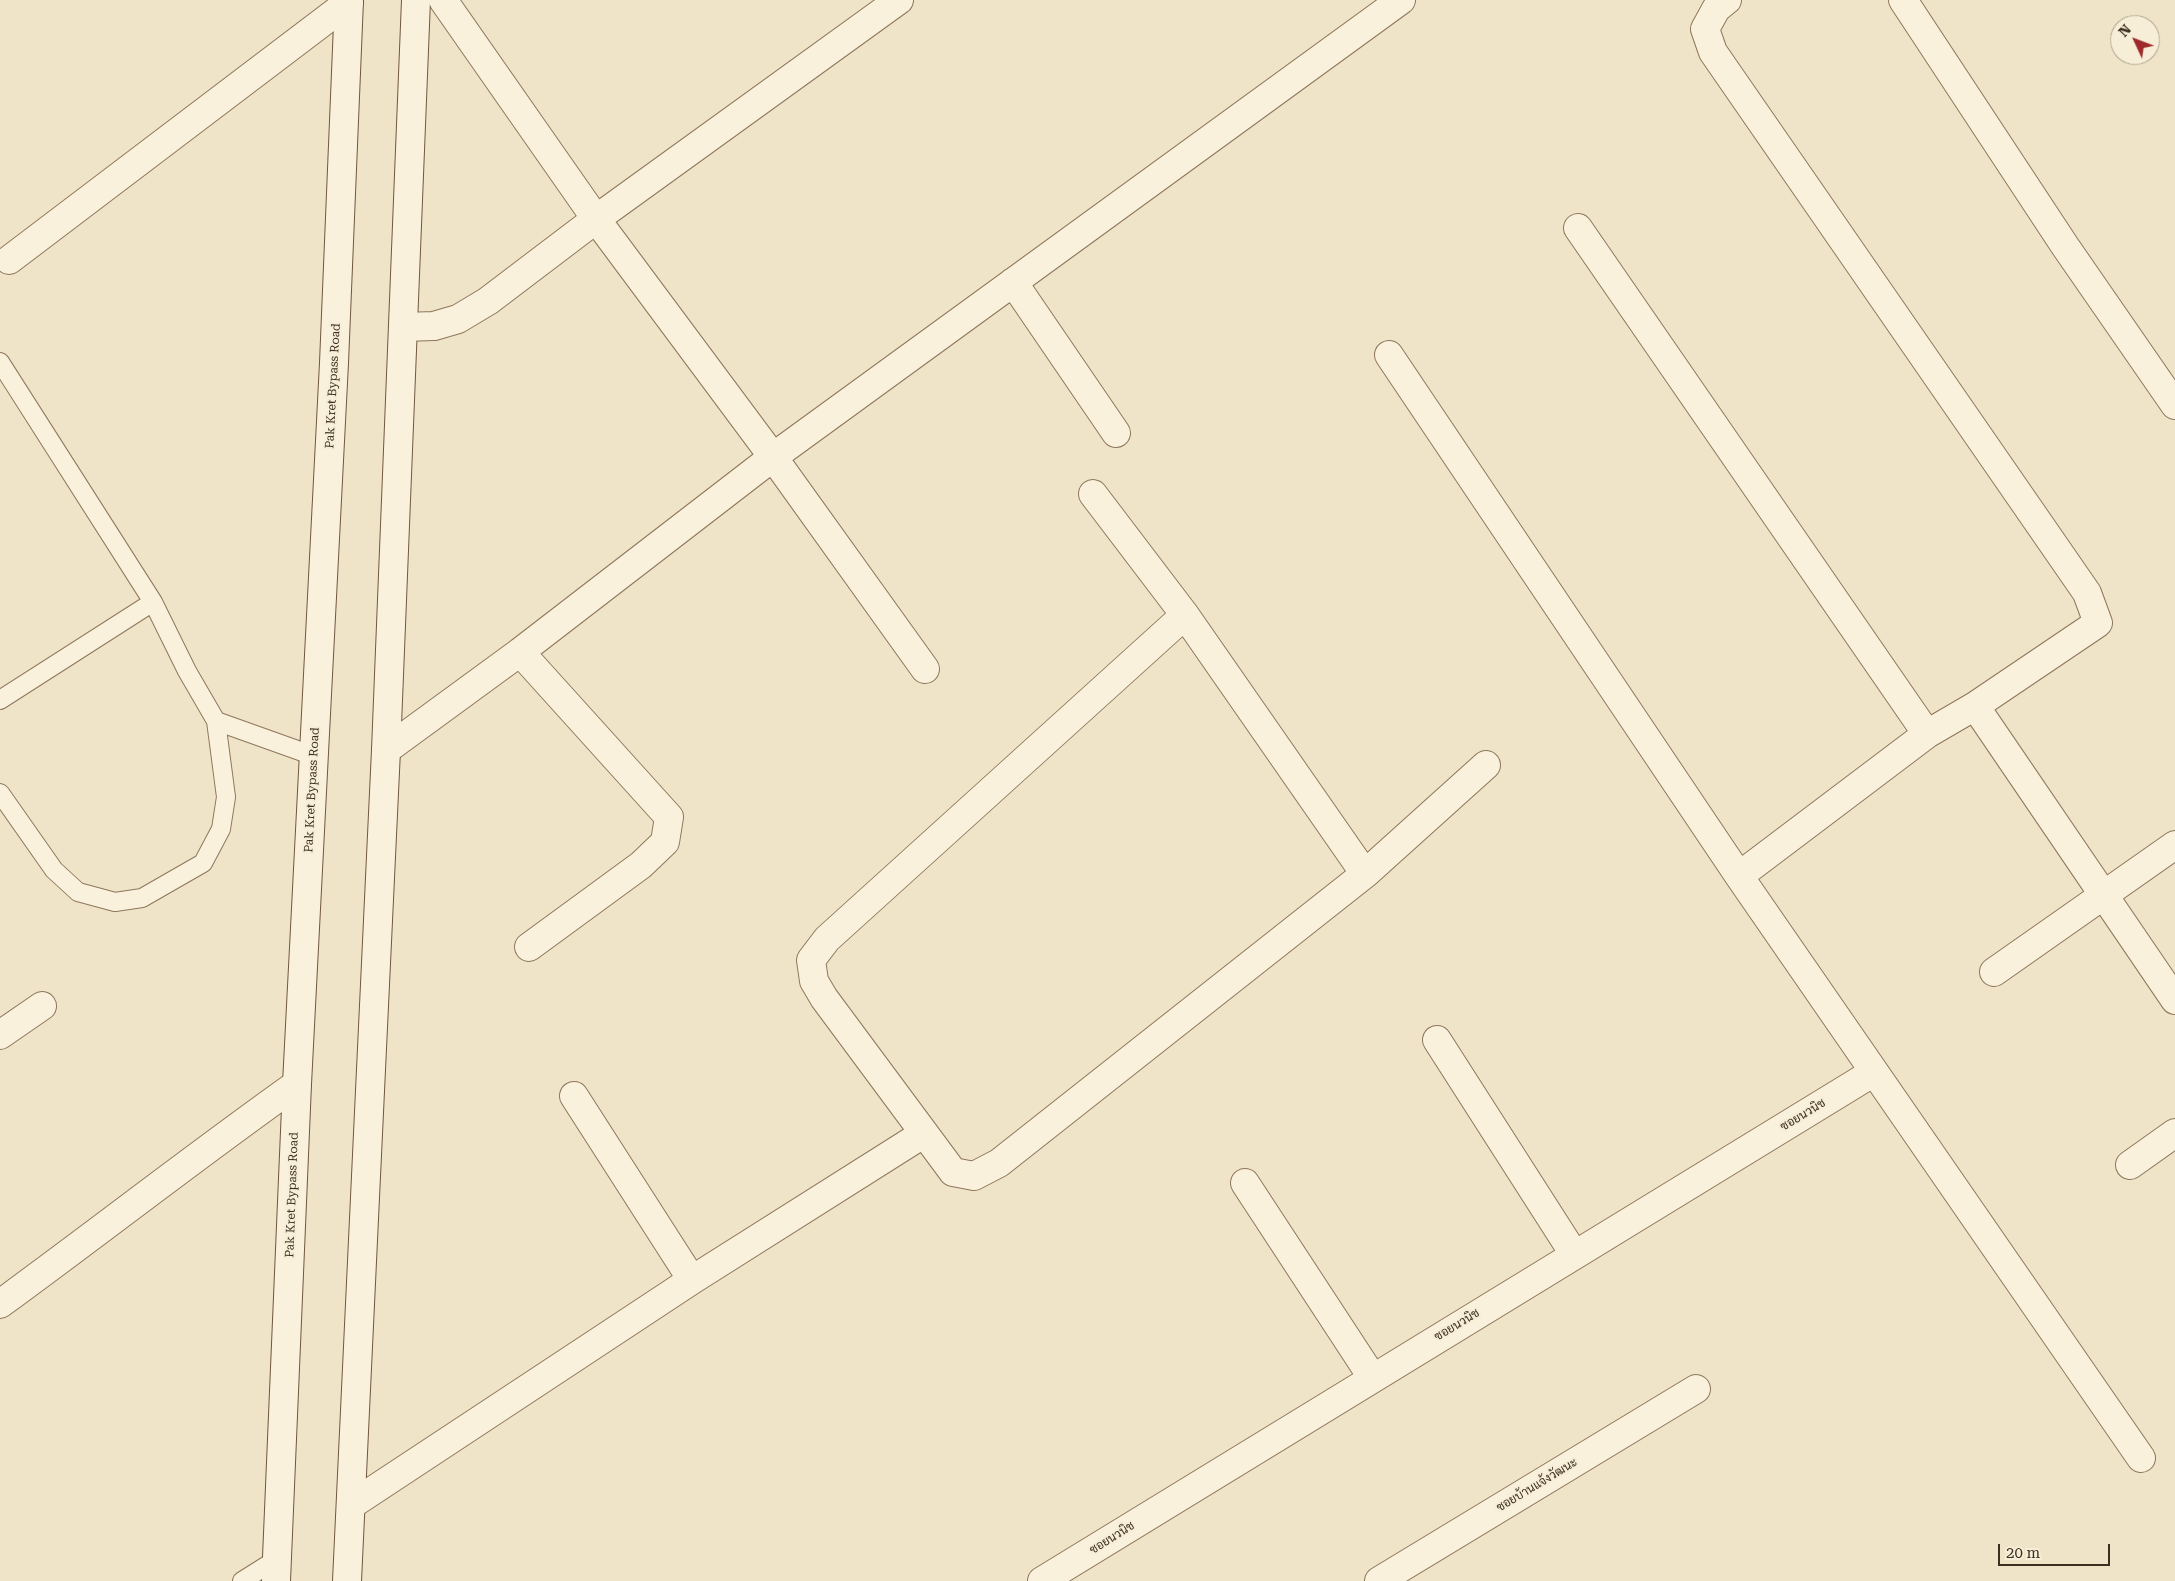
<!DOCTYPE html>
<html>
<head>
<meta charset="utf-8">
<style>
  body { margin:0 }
  #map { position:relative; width:2175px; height:1581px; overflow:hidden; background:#f0e4c8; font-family:"Roboto Serif",serif }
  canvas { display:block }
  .north { position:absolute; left:2110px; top:15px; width:50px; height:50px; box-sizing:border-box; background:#f7eed8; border:1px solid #ada18e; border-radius:50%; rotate:313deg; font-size:14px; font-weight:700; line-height:20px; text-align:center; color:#3d2e20 }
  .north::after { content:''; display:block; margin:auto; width:18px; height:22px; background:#9e2a2b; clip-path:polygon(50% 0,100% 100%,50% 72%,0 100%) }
  .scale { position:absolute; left:1998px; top:1544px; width:112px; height:22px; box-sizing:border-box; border:2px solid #3d2e20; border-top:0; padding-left:6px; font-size:15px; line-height:18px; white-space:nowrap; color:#3d2e20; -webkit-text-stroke:4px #f7eed8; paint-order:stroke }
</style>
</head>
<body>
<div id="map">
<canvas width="2175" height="1581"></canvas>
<div class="north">N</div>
<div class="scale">20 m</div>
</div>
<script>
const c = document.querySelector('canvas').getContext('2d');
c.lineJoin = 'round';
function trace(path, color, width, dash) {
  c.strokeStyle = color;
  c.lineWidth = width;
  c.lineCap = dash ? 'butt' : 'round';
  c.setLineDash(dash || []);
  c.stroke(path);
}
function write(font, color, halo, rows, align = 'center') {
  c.font = font + ' "Roboto Serif",Sarabun,serif';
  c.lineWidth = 4.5;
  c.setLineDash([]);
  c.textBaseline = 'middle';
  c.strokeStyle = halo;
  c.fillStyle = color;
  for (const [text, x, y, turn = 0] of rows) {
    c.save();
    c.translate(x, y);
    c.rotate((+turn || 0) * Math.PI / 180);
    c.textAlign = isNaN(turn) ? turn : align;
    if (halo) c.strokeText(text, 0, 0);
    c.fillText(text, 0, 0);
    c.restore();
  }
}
const service = new Path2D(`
  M0,362l153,240 34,69 29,50 10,76 -5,32 -18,34 -61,35 -27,4 -37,-10 -24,-22 -54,-77
  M0,700l153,-98
  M216,721l98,35
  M242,1581l35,-22`);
const minor = new Path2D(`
  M443,0l153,219 177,238 152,212
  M1727,0l-11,9 -11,20 8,23 374,541 11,30 -123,83 -48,28 -188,142
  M1903,0l162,246 110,159
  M1578,228l349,506
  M9,260l340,-258
  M1013,282l103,151
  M404,327l30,-1 24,-7 30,-18 108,-82 303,-219
  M1389,355l350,521 402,582
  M1093,494l92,121 180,259
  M1185,615l-358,324 -16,21 3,21 10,17 129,174 21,4 25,-13 366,-289 121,-109
  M520,652l149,165 -4,25 -24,23 -112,82
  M1975,706l200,294
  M386,750l134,-98 253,-195 628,-457
  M1994,972l181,-127
  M0,1035l42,-29
  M1437,1040l137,214
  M574,1096l118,184
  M2130,1165l45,-32
  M1245,1183l127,194
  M0,1304c100,-73 197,-149 297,-220
  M351,1505l341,-225 231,-146
  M1042,1581l832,-509
  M1379,1581l317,-192`);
const secondary = new Path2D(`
  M276,1581l21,-497 37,-721 15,-363
  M347,1581l39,-831 30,-750`);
trace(service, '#8d765c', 20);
trace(minor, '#8d765c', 30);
trace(secondary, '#6f573f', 30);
trace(service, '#faf1dc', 18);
trace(minor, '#faf1dc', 28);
trace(secondary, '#faf1dc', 28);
write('12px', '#3d2e20', '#f7eed8', [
  ["Pak Kret Bypass Road",333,386,-87],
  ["Pak Kret Bypass Road",312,790,-87],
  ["ซอยนวนิช",1803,1115,-31],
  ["Pak Kret Bypass Road",292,1195,-88],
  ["ซอยนวนิช",1457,1325,-31],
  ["ซอยบ้านแจ้งวัฒนะ",1537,1485,-31],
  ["ซอยนวนิช",1112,1538,-32]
]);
</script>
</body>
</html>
